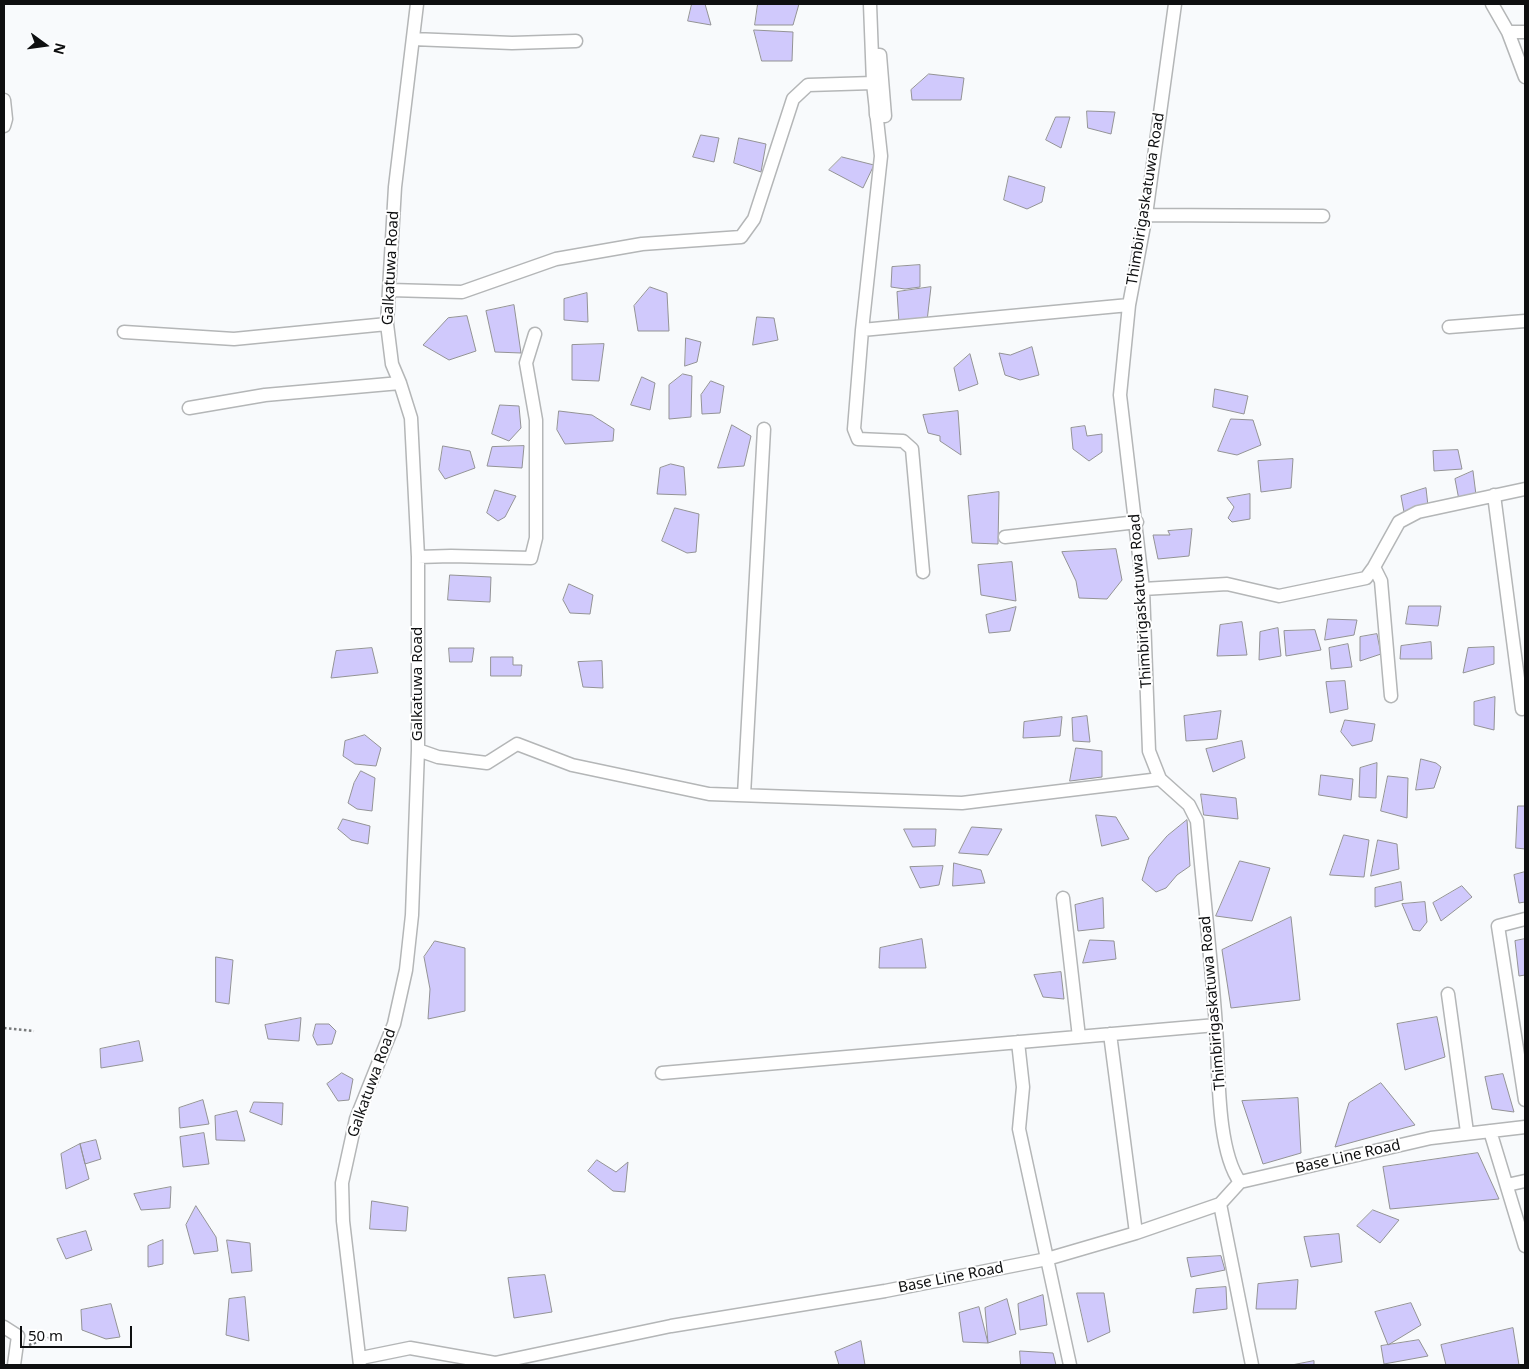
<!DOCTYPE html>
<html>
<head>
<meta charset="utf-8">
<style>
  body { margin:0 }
  #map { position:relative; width:1529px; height:1369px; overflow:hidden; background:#f8fafc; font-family:"Noto Sans",sans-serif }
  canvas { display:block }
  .frame { position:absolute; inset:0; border:5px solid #0e0f10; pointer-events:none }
  .north { position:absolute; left:20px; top:20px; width:50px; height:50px; -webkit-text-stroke:4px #fff; paint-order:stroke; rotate:104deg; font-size:14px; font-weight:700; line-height:20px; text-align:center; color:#0e0f10 }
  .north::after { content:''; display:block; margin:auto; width:18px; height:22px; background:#0e0f10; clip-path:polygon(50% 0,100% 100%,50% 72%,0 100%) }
  .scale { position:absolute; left:20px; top:1326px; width:112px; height:22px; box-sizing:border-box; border:2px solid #0e0f10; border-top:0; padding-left:6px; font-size:15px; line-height:18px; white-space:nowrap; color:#0e0f10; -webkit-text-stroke:4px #fff; paint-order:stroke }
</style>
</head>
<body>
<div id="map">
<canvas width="1529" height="1369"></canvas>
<div class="frame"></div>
<div class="north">N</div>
<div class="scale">50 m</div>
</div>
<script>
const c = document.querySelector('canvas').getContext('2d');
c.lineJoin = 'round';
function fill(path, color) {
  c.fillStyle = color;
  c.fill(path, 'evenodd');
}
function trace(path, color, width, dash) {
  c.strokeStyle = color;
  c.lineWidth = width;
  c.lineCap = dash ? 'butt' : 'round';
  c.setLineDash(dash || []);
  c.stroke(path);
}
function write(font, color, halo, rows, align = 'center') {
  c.font = font + ' "Noto Sans",sans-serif';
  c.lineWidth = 4;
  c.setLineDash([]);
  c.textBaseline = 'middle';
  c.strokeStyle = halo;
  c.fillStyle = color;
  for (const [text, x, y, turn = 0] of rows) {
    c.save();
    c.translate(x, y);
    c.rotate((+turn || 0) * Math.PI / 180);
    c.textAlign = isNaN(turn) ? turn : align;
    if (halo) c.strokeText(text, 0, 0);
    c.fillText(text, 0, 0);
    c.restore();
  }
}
const building = new Path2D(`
  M692,4h13l6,21 -23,-4z
  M758,4h41l-6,21h-38z
  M754,30l39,2 -1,29h-30z
  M929,74l35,4 -3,22h-49l-1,-10z
  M1087,111l28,1 -4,22 -23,-6z
  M1056,117h14l-9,31 -15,-8z
  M701,135l18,3 -5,24 -21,-5z
  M739,138l27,6 -5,28 -27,-9z
  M842,157l32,8 -11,23 -34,-18z
  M1009,176l36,11 -3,15 -15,7 -23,-9z
  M920,265v22l-15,2 -14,-2 1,-20z
  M650,287l17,6 2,38h-31l-4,-25z
  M931,287l-4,34 -28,2 -2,-31z
  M587,293l1,29 -24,-2v-21z
  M514,305l7,48 -26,-1 -9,-41z
  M467,316l9,35 -27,9 -26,-15 25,-27z
  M757,317l17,1 4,22 -25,5z
  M686,338l15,4 -4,20 -12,4z
  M604,344l-5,37 -27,-1v-35z
  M1032,347l7,28 -19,5 -15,-5 -6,-22 11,2z
  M970,354l8,30 -19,7 -5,-23z
  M683,374l9,2 -1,41 -22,2v-34z
  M642,377l13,6 -5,27 -19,-5z
  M711,381l13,5 -4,27 -18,1 -1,-19z
  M1215,389l33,7 -4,18 -31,-7z
  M500,405l19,1 2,22 -12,13 -17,-7z
  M559,411l33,4 22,14 -1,12 -48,3 -8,-14z
  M958,411l3,44 -21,-14v-5l-12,-3 -5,-18z
  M1231,419l22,1 8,25 -24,10 -19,-4z
  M732,425l19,11 -7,30 -26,2z
  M1085,426l2,10 15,-2v18l-13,9 -16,-12 -2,-21z
  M443,446l27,5 5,17 -30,11 -6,-9z
  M524,446l-2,22 -35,-2 5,-19z
  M1458,450l4,19 -28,2 -1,-20z
  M1293,459l-2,29 -30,4 -3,-31z
  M671,464l13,3 2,28 -29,-1 3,-26z
  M1473,471l3,24 -17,5 -4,-21z
  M1426,488l2,18 -24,6 -3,-16z
  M495,490l21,6 -11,21 -7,4 -11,-8z
  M999,492l-1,52 -26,-1 -4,-47z
  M1250,494v25l-18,3 -4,-4 6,-11 -7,-9z
  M675,508l24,6 -3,38 -9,1 -25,-12z
  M1192,529l-3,27 -31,3 -5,-24h17l-2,-4z
  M1116,549l6,31 -15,19 -28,-1 -3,-17 -14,-29z
  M1012,562l4,39 -35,-6 -3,-30z
  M450,575l41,2 -1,25 -42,-2z
  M569,584l24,11 -3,19 -20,-1 -7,-13z
  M1409,606h32l-3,20 -32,-2z
  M1016,607l-6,24 -21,2 -3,-18z
  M1328,619l29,1 -3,15 -29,5z
  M1242,622l5,33 -30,1 3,-31z
  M1278,628l3,28 -22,4 1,-28z
  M1315,630l6,20 -35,6 -2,-25z
  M1377,634l4,20 -21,7v-24z
  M1431,642l1,17h-32l1,-13z
  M1348,644l4,23 -21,2 -2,-21z
  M1494,647v17l-31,9 5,-25z
  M372,648l6,25 -47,5 5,-27z
  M449,648h25l-2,14h-22z
  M491,657h22v8h9l-1,11h-30z
  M602,661l1,27 -20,-1 -5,-25z
  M1345,681l3,28 -18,4 -4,-31z
  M1495,697l-1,33 -20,-5v-23z
  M1221,711l-4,28 -31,2 -2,-25z
  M1087,716l3,26 -17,-1 -1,-23z
  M1062,717l-2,19 -37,2 1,-16z
  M1345,720l30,4 -3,17 -20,5 -11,-14z
  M365,735l16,13 -5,18 -21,-2 -12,-8 2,-15z
  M1242,741l3,17 -32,14 -7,-23z
  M1076,748l26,3v26l-32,4z
  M1421,759l15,4 5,4 -7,21 -18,2z
  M1377,763l-1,35 -17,-1 1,-29z
  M361,771l14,7 -3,33 -15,-2 -9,-6 6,-20z
  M1321,775l32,4 -2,21 -32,-5z
  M1388,776l20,2 -1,40 -26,-7z
  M1201,794l35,4 2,21 -34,-4z
  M1518,806h7v43l-9,-1z
  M1096,815l20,2 13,22 -27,7z
  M343,819l27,7 -2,18 -17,-4 -13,-11z
  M1187,820l3,46 -13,9 -11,13 -10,4 -14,-12 7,-23 18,-21z
  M972,827l30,2 -14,26 -29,-2z
  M904,829h32l-1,17 -22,1z
  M1344,835l25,5 -5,37 -34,-2z
  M1378,840l19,4 2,25 -28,7z
  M1240,861l30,7 -18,53 -36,-5z
  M954,863l27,7 4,13 -32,3z
  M943,866l-4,19 -19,3 -10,-21z
  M1525,872v30l-6,1 -5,-28z
  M1401,882l2,18 -28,7v-19z
  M1462,886l10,11 -31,24 -8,-18z
  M1103,898l1,30 -26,3 -3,-26z
  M1425,902l2,20 -7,9 -7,-1 -11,-26z
  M1291,917l9,83 -69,8 -9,-58z
  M922,939l4,29h-47l1,-20z
  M1525,939v36l-6,1 -4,-35z
  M1090,940l24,1 2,18 -33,4z
  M435,941l30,7v63l-37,8 2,-30 -6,-32z
  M216,957l17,3 -4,44 -13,-2z
  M1061,972l3,27 -21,-2 -9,-22z
  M1437,1017l8,40 -40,13 -8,-46z
  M301,1018l-2,23 -31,-2 -3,-14z
  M316,1024h13l7,7 -4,13 -15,1 -4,-9z
  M139,1041l4,20 -42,7 -1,-19z
  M342,1073l11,6 -4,21 -11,1 -11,-17z
  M1503,1074l11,38 -22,-3 -7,-32z
  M1381,1083l34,42 -80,22 14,-44z
  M1298,1098l3,55 -38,11 -21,-63z
  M203,1100l6,24 -29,4 -1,-20z
  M254,1102l29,1 -1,22 -32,-13z
  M237,1111l8,30 -29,-1 -1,-24z
  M204,1133l5,31 -26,3 -3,-30z
  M96,1140l5,19 -16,5 -5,-20z
  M80,1144l9,35 -23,10 -5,-35z
  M1478,1153l21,46 -109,10 -7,-42z
  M597,1160l19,12 12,-10 -3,30 -12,-1 -25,-20z
  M171,1187l-1,21 -29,2 -7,-16z
  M372,1201l36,6 -2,24 -36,-2z
  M196,1206l20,31 2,14 -24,3 -8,-29z
  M1373,1210l26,10 -19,23 -23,-17z
  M86,1231l6,19 -26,9 -9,-20z
  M1339,1234l3,28 -31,5 -7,-30z
  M163,1240v24l-15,3v-21z
  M227,1240l23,3 2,28 -20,2z
  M1221,1256l4,14 -34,7 -4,-19z
  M545,1275l7,37 -38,6 -6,-40z
  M1298,1280l-2,29h-40l2,-25z
  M1226,1287l1,22 -34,4 3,-24z
  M1077,1293h27l6,39 -22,10z
  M1043,1295l4,30 -27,5 -2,-26z
  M245,1297l4,44 -23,-6 3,-36z
  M1007,1299l9,35 -28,9 -3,-35z
  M1411,1303l10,22 -33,20 -13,-33z
  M111,1304l9,33 -14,2 -24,-9 -1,-20z
  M979,1307l9,36 -25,-1 -4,-29z
  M1513,1328l6,37h-73l-5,-20z
  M1419,1340l9,16 -44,8 -3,-18z
  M861,1341l4,24h-26l-4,-13z
  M1020,1351l33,2 3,12h-35z
  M1314,1361v4h-22z`);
fill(building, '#d0c9fc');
trace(building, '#939395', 1);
const street = new Path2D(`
  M870,4l3,79 8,73 -19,174 267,-25
  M1175,4l-29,211 -17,90 -9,90 23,194 6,162 11,28 29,26 8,16c6,68 14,136 19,205 3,41 0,123 24,156
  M1492,4l16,28 17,45
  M1508,32h17
  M413,39l99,4 64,-2
  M873,55h7l5,61 -9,-1z
  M4,100l2,19 -2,7
  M1146,215l177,1
  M390,290l72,2 94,-33 86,-15 99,-7 13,-18 39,-120 15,-14 65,-2
  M1449,327l76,-6
  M862,330l-8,99 4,10 45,2 9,8 11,123
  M124,332l110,7 153,-15
  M189,408l76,-13 135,-12
  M1494,495l28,214
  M1005,537l132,-15
  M418,557l33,-1 80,2 5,-20v-118l-10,-57 9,-29
  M1374,567l7,14 10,115
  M1143,589l84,-5 52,12 87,-18 8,-11 25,-45 19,-10 107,-23
  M418,750l20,7 49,6 30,-19 55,21 137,29 253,9 198,-24
  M744,795l20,-366
  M1063,898l16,139
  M1525,919l-27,7 27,174
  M1448,994l19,138
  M1110,1034l26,199
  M1018,1042l5,45 -4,42 51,236
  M662,1073l554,-48
  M1490,1131l35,115
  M1507,1185l18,-4
  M1220,1204l32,161
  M4,1327l14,9 -4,29
  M361,1358l49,-10 85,15 176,-37 214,-35 162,-32 89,-26 84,-29 20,-22 191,-44 94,-11
  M360,1365l-17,-144 -1,-38 14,-64 38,-95 12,-54 6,-55 6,-165v-193l-7,-139 -11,-35 -8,-19 -5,-40 8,-137 22,-183`);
trace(street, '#b4b6b7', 15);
trace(new Path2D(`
  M4,1028l30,3
  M29,1345l25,-9`), '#787a7b', 2.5, [2.5, 2.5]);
trace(street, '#fff', 12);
write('15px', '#0e0f10', '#fff', [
  ["Thimbirigaskatuwa Road",1146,199,-81],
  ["Galkatuwa Road",391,268,-87],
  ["Thimbirigaskatuwa Road",1141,601,-94],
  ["Galkatuwa Road",418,684,-90],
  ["Thimbirigaskatuwa Road",1213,1003,-95],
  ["Galkatuwa Road",372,1083,-70],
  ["Base Line Road",1348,1157,-13],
  ["Base Line Road",951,1278,-11]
]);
</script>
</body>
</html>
